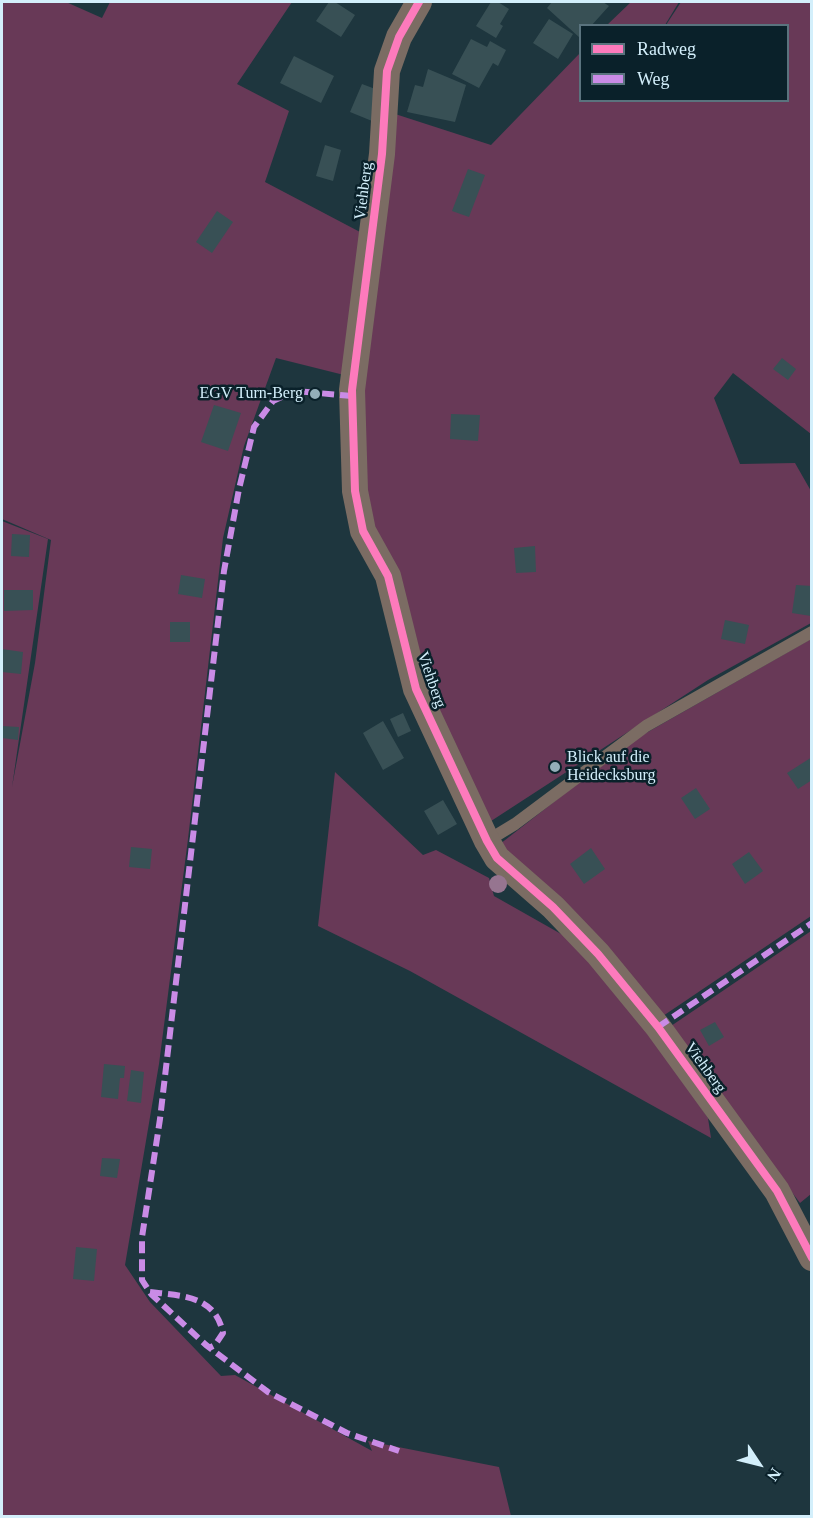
<!DOCTYPE html>
<html>
<head>
<meta charset="utf-8">
<style>
  body { margin:0 }
  #map { position:relative; width:813px; height:1518px; overflow:hidden; background:#1e363e; font-family:"Times New Roman",serif }
  canvas { display:block }
  .frame { position:absolute; inset:0; border:3px solid #d3effb; pointer-events:none }
  .legend { position:absolute; left:579px; top:24px; width:210px; height:78px; box-sizing:border-box; background:#0a212a; border:2px solid #5a737e; margin:0; padding:8px 10px; list-style:none; font-size:18px; color:#d3effb }
  .legend li { display:flex; align-items:center; gap:12px; height:30px }
  .legend b { width:30px; border:2px solid #5a737e }
  .north { position:absolute; left:729px; top:1434px; width:60px; height:60px; -webkit-text-stroke:4px #0a212a; paint-order:stroke; rotate:125deg; font-size:16px; font-weight:700; line-height:24px; text-align:center; color:#d3effb }
  .north::after { content:''; display:block; margin:auto; width:21px; height:27px; background:#d3effb; clip-path:polygon(50% 0,100% 100%,50% 72%,0 100%) }
</style>
</head>
<body>
<div id="map">
<canvas width="813" height="1518"></canvas>
<div class="frame"></div>
<ul class="legend">
<li><b style="height:8px;background:#fd7abc"></b>Radweg</li>
<li><b style="height:8px;background:#ca8be6"></b>Weg</li>
</ul>
<div class="north">N</div>
</div>
<script>
const c = document.querySelector('canvas').getContext('2d');
c.lineJoin = 'round';
function fill(path, color) {
  c.fillStyle = color;
  c.fill(path, 'evenodd');
}
function trace(path, color, width, dash) {
  c.strokeStyle = color;
  c.lineWidth = width;
  c.lineCap = dash ? 'butt' : 'round';
  c.setLineDash(dash || []);
  c.stroke(path);
}
function write(font, color, halo, rows, align = 'center') {
  c.font = font + ' "Times New Roman",serif';
  c.lineWidth = 5;
  c.setLineDash([]);
  c.textBaseline = 'middle';
  c.strokeStyle = halo;
  c.fillStyle = color;
  for (const [text, x, y, turn = 0] of rows) {
    c.save();
    c.translate(x, y);
    c.rotate((+turn || 0) * Math.PI / 180);
    c.textAlign = isNaN(turn) ? turn : align;
    if (halo) c.strokeText(text, 0, 0);
    c.fillText(text, 0, 0);
    c.restore();
  }
}
fill(new Path2D(`
  M2,2h64l36,16 8,-16h182l-55,82 52,27 -24,71 95,50 29,-120 102,33 89,-92v47h208v-74l-122,-1 15,-23h130v432l-78,-61 -19,25 26,66 55,-1 16,28v132l-103,57 -220,143 -66,-142 -62,-175 4,-126 -88,-22 -32,88 -21,92 -35,301 -29,225 -34,201 25,37 71,74 14,-1 137,76 -4,-10 131,26 12,49h-509v-995l46,18 -36,248 23,-124 16,-123 -49,-21z
  M631,2h48l-14,23h-58z
  M811,639v277l-151,102 -160,-174 132,-103z
  M335,772l88,83 13,-5 53,28 5,18 83,47 36,33 95,142 3,20 -301,-167 -92,-45z
  M811,931v263l-11,9 -132,-175z`), '#683957');
fill(new Path2D(`
  M329,2h6l20,13 -14,22 -25,-16z
  M491,2h7l11,7 -9,15 3,2 -7,12 -20,-12z
  M552,2h51l6,4 -18,20h-11v12l-33,-30z
  M549,19l24,15 -15,25 -25,-16z
  M471,39l16,8 3,-6 16,9 -8,16 -5,-3 -14,25 -27,-14z
  M294,56l40,20 -13,27 -41,-20z
  M428,69l38,16 -11,37 -48,-10 8,-27 8,2z
  M362,84l16,6 -6,31 -22,-9z
  M325,145l16,5 -8,31 -17,-5z
  M468,169l17,6 -16,42 -17,-6z
  M217,211l16,11 -21,31 -16,-11z
  M782,358l14,11 -8,11 -15,-11z
  M214,405l27,8 -13,38 -27,-9z
  M451,414l29,1 -2,26 -28,-2z
  M12,534l18,1 -1,22 -18,-1z
  M535,546l1,26 -20,1 -2,-25z
  M181,575l24,4 -3,19 -24,-4z
  M796,585l16,1 -1,30 -19,-3z
  M4,590h29v20l-29,1z
  M725,620l24,5 -4,19 -24,-5z
  M170,622h20v20h-20z
  M2,649l21,3 -2,22 -19,-2z
  M403,713l8,18 -13,6 -8,-18z
  M383,721l21,37 -21,12 -20,-37z
  M2,726l17,1 -1,13 -16,-2z
  M812,757v23l-14,9 -11,-16z
  M696,788l14,21 -15,10 -14,-21z
  M443,800l14,24 -19,11 -14,-24z
  M131,847l21,2 -2,20 -21,-2z
  M591,848l14,21 -21,15 -14,-20z
  M749,852l14,19 -18,13 -13,-20z
  M715,1022l9,15 -15,9 -9,-16z
  M104,1064l21,2 -1,12h-4l-2,21 -17,-2z
  M131,1070l13,2 -3,31 -14,-2z
  M102,1158l18,1 -3,19 -17,-2z
  M76,1247l21,2 -3,32 -21,-2z`), '#385055');
trace(new Path2D(`
  M487,841l28,-17 131,-98 166,-94`), '#7b6c63', 12);
trace(new Path2D(`
  M419,2l-20,35 -12,34 -5,83 -30,236 3,101 8,40 25,45 28,113 71,152 10,17 56,49 45,47 60,73 119,164 35,67`), '#7b6c63', 26);
trace(new Path2D(`
  M352,396l-57,-5 -22,10 -19,26 -15,62 -15,82 -64,548 -18,118v43l9,14 55,51 62,47 79,41 52,18
  M658,1027l154,-104
  M150,1292c32,4 65,3 73,41l-8,12 -6,3`), '#ca8be6', 6, [12, 6]);
trace(new Path2D(`
  M419,2l-20,35 -12,34 -5,83 -30,236 3,101 8,40 25,45 28,113 71,152 10,17 56,49 45,47 60,73 119,164 35,67`), '#fd7abc', 8);
c.fillStyle = '#967590';
for (const [x, y] of [
  [498,884]
]) {
  c.beginPath();
  c.arc(x, y, 9, 0, 2 * Math.PI);
  c.fill();
}
for (const [x, y, r, color] of [
  [315,394,6,"#94aeb9"],
  [555,767,6,"#94aeb9"]
]) {
  const dot = new Path2D();
  dot.arc(x, y, r, 0, 2 * Math.PI);
  c.fillStyle = color;
  c.fill(dot);
  trace(dot, '#0a212a', 2);
}
write('16px', '#d3effb', '#0a212a', [
  ["Viehberg",364,191,-83],
  ["Viehberg",431,680,71],
  ["Viehberg",705,1068,54]
]);
write('16px', '#d3effb', '#0a212a', [
  ["EGV Turn-Berg",303,394],
  ["Blick auf die",567,758,"left"],
  ["Heidecksburg",567,776,"left"]
], 'right');
</script>
</body>
</html>
